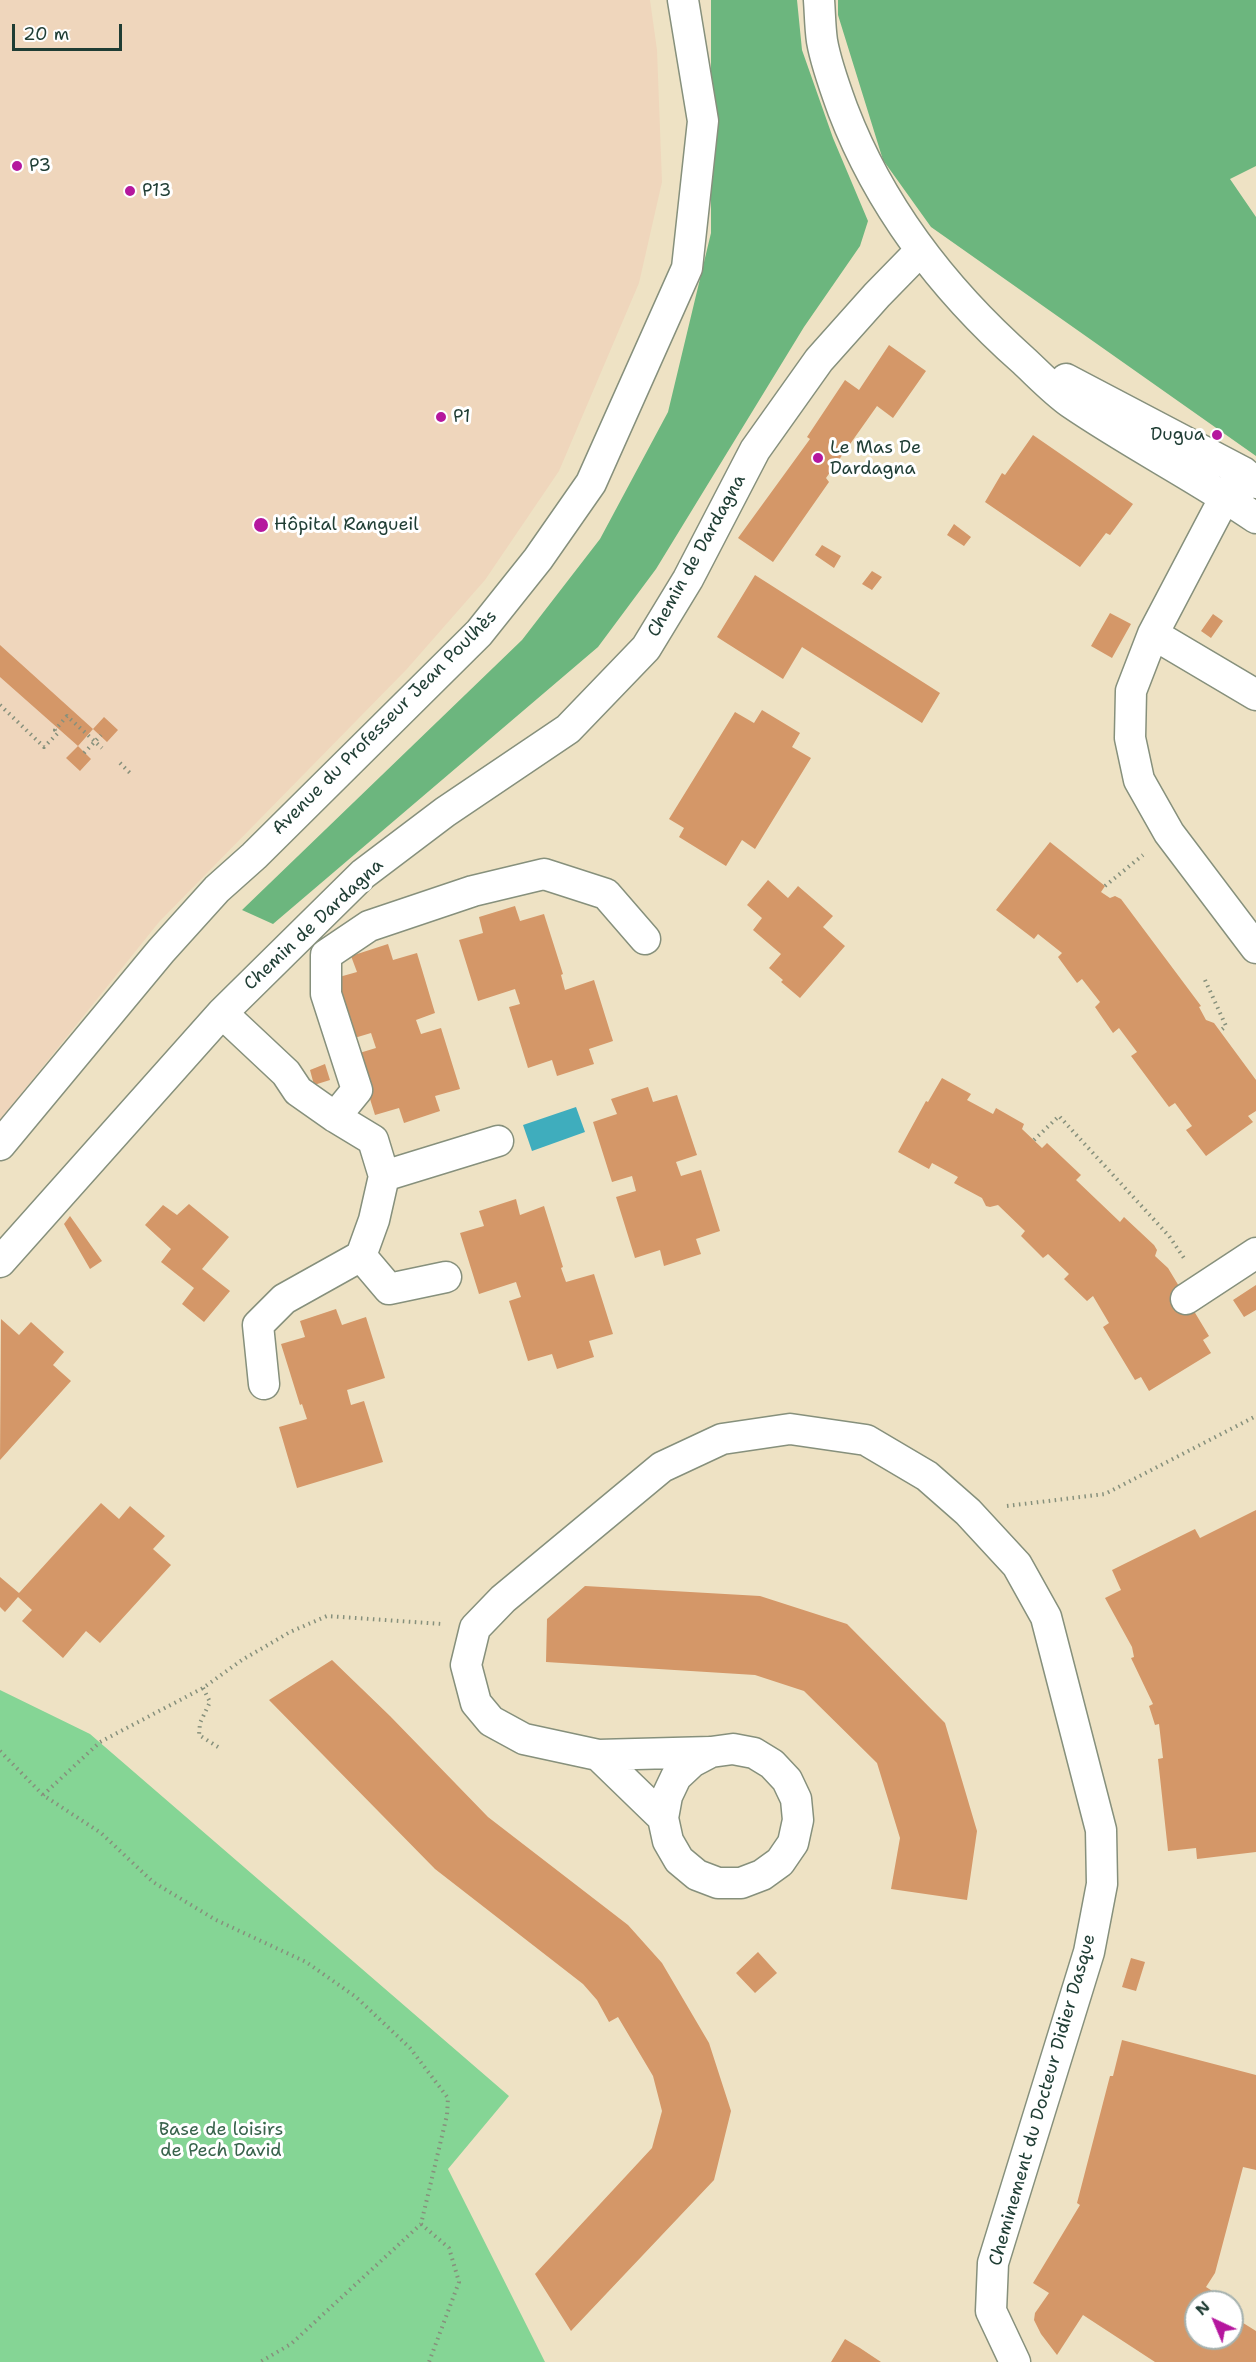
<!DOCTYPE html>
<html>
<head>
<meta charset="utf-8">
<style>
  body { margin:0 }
  #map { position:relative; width:1256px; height:2362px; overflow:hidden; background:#eee2c4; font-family:"Shantell Sans",sans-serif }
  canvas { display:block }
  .north { position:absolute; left:1184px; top:2290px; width:60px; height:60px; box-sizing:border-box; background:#fff; border:2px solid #a5b1ae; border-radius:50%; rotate:316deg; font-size:16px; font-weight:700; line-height:24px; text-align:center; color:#1f3d34 }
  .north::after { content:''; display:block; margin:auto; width:21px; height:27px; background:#b5179e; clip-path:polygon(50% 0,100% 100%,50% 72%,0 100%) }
  .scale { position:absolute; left:12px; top:24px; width:110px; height:27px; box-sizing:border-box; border:3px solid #1f3d34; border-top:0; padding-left:8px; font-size:18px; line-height:21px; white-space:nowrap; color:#1f3d34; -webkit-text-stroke:4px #fff; paint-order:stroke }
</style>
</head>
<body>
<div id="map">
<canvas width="1256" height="2362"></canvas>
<div class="north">N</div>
<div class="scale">20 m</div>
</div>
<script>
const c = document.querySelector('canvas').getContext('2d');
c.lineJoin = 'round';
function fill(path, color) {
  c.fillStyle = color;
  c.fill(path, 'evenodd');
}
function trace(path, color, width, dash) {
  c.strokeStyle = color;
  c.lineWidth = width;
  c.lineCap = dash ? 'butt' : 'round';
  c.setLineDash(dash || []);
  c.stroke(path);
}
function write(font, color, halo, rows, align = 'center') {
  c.font = font + ' "Shantell Sans",sans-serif';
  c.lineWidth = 6;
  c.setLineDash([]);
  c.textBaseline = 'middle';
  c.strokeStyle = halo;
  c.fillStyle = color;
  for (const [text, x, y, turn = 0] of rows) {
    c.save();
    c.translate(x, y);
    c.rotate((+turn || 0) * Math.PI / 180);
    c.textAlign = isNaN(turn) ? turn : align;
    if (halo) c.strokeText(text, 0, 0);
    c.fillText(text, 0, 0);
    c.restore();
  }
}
fill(new Path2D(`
  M0,0h650l7,50 5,132 -23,101 -80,188 -74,109 -79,90 -247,252 -159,198z`), '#efd6bc');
fill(new Path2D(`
  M0,1690l90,44 419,362 -61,73 97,193h-545z`), '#85d595');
fill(new Path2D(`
  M711,0h86l5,50 31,88 35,83 -8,25 -56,81 -148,242 -58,78 -325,277 -31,-14 280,-270 78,-101 68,-127 43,-179z
  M838,0h418v166l-26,13 26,38v239l-325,-229 -48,-67 -45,-145z`), '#6cb67e');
fill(new Path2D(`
  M576,1107l9,25 -53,19 -9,-26z`), '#3fadbd');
fill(new Path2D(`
  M889,345l37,26 -33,47 -16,-12 -51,72 3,4 -56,80 -35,-24 72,-99 -3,-2 38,-57 14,10z
  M1033,435l100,69 -23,31 -4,-2 -26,34 -95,-65 17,-29 3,2z
  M954,524l17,13 -7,9 -17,-11z
  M822,545l19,11 -7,12 -19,-13z
  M872,571l10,6 -10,13 -10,-6z
  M755,575l185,118 -18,30 -120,-76 -19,32 -66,-42z
  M1110,613l21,11 -19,34 -21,-12z
  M1213,614l10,7 -12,17 -10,-7z
  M0,645l93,84 -15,17 13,13 -11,12 -14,-13 12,-12 -78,-69z
  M762,710l38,23 -8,14 19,11 -56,91 -13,-9 -16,26 -47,-29 5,-9 -15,-9 66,-107 19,11z
  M104,717l14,13 -11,12 -14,-13z
  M1050,842l55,44 -4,6 9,6 5,-2 6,3 80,107 -2,1 7,13 8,3 42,57v31l-8,5 5,6 -47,34 -20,-26 6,-4 -17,-23 -6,4 -38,-51 6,-4 -18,-24 -6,5 -18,-26 5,-5 -18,-23 -5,4 -19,-26 4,-4 -24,-19 -4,5 -38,-29z
  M768,880l20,18 10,-12 35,30 -10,11 22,19 -45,52 -19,-16 2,-2 -14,-12 12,-14 -28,-24 9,-12 -15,-13z
  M515,906l5,15 24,-7 19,60 -2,1 4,15 29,-10 19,61 -24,8 5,15 -37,12 -5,-16 -24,8 -19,-61 11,-3 -5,-15 -37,12 -19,-61 24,-7 -4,-16z
  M388,944l5,16 24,-7 18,60 -19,7 5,14 20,-6 19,61 -25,7 5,15 -36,12 -5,-15 -24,7 -19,-61 20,-6 -5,-15 -20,6 -19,-60 25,-7 -6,-16z
  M325,1064l5,16 -16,5 -4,-15z
  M942,1078l29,16 -4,6 26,14 3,-6 28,16 -2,5 20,19 5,-5 34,32 -5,5 44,42 4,-5 30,28 3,5 -2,6 13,12 41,68 -6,4 8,13 -62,38 -8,-14 -6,3 -32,-53 6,-4 -16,-27 -6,5 -23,-22 5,-5 -21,-20 -5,4 -22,-22 4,-5 -27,-26 -8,2 -4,-1 -4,-8 -28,-15 4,-6 -26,-14 -3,6 -31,-17 28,-51 2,1z
  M648,1087l5,15 24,-7 20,60 -21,7 5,14 20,-6 19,61 -24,8 5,15 -37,12 -4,-16 -25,8 -19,-61 20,-6 -4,-15 -20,6 -19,-60 24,-8 -6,-15z
  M516,1199l4,16 24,-9 19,61 -2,1 5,14 28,-8 19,60 -24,7 5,16 -37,12 -5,-15 -24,7 -19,-60 12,-4 -5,-15 -37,12 -19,-61 24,-7 -5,-15z
  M189,1204l40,33 -27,32 28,22 -26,31 -22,-18 12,-16 -33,-26 10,-13 -26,-24 18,-20 14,10z
  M70,1216l32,45 -12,8 -26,-45z
  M1256,1285v25l-12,7 -11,-17z
  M336,1309l6,16 24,-8 19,61 -38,12 4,15 13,-4 19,61 -86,26 -18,-61 28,-8 -5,-15 -2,1 -19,-61 24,-7 -5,-16z
  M1,1319l18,16 12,-13 33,30 -11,13 18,16 -71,79z
  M101,1503l18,16 11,-13 35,30 -12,13 18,16 -71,78 -14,-12 -23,27 -41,-37 10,-11 -14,-13 -13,15 -5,-5v-30l19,16z
  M1256,1510v342l-59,7 -1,-11 -28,3 -10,-92 5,-1 -4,-34 -4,1 -6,-19 4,-2 -22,-46 3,-1 -2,-10 -27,-49 16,-8 -9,-20 83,-41 5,9z
  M585,1586l175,10 87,28 98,99 32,108 -10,69 -76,-11 9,-51 -23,-75 -73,-72 -49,-16 -209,-13 1,-43z
  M332,1660l58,56 98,101 140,108 34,38 47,80 22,68 -17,69 -143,151 -36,-57 117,-126 10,-37 -9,-35 -35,-59 -9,5 -12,-22 -14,-16 -148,-115 -166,-169z
  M758,1952l19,21 -22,20 -19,-20z
  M1131,1958l14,4 -9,29 -14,-4z
  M1122,2040l134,35v95l-13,-3 -28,106 -9,14 24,15h-34v36h36v-22l24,15v31h-101l-72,-47 -26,40 -16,-21 -7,-14 1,-7 14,-20 -16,-10 47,-78 -3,-2 33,-127h3z
  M845,2339l15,9 21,14h-50z`), '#d49768');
const minor = new Path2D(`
  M819,0c1,13 1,27 3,41 4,23 13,47 21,69 38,99 102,181 181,251 15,14 30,30 47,42 60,41 125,74 185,115
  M1066,379l177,93 13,11
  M1243,472l-18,25 -72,137 -22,57 -1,47 9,42 30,53 87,115
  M1153,634l103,61
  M222,1013l64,60 12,18 37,26 38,23 11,36 -10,44 -13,36 -77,43 -26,26 6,59
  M335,1117l22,-27 -31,-96v-39l43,-29 104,-35 71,-17 62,20 39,45
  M0,1145l161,-194 56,-62 37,-33 225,-223 59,-74 53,-76 96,-215 16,-147 -20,-121
  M384,1176l114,-35
  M361,1256l28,33 57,-12
  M0,1262l222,-249 141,-139 82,-62 123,-83 78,-81 42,-69 67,-129 64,-90 58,-65 43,-44
  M1186,1299l70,-46
  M711,1752l-19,10 -16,15 -9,19 -4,22 5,23 11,19 18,15 21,8h23l21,-8 18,-13 13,-19 5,-23 -2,-21 -9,-19 -15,-16 -18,-11 -21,-4 -22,3 -113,3 -74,-16 -33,-18 -15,-18 -10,-38 9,-37 28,-29 159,-132 60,-28 68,-10 76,11 61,36 41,36 49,53 29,52 55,213 1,54 -13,68 -96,311 -2,48 24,51
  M598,1755l65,63`);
trace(minor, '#86907c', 33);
trace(new Path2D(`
  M0,705l44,42 14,-14 -3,-3 12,-14 35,32
  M84,753l17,-18
  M120,763l12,12
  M1105,886l38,-31
  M1205,980l21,46 -6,5
  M1034,1140l25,-24 110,120 17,25
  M1007,1506l98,-12 151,-78
  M203,1688l7,14 -10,21 -1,12 19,12
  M0,1751l43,44 58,38 52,49 63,38 90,42 50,35 54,51 38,50 -1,17 -26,109 -130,120 -31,18
  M43,1795l57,-53 103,-54 39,-28 48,-28 37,-16 115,8
  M421,2224l28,24 10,34 -30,80`), '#86907c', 4, [1.5, 4.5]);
trace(minor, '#fff', 30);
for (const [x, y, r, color] of [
  [17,166,6,"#b5179e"],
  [130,191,6,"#b5179e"],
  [441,417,6,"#b5179e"],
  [1217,435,6,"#b5179e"],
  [818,458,6,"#b5179e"],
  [261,525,8,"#b5179e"]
]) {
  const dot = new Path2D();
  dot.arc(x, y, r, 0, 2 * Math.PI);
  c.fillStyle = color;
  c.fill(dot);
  trace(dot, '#fff', 2);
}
write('18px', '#1f3d34', '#fff', [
  ["P3",29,166],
  ["P13",142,191],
  ["P1",453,417],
  ["Dugua",1205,435,"right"],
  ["Le Mas De",830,448],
  ["Dardagna",830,469],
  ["Hôpital Rangueil",274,525]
], 'left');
write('18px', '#1f3d34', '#fff', [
  ["Chemin de Dardagna",697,556,-61],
  ["Avenue du Professeur Jean Poulhès",385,723,-45],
  ["Chemin de Dardagna",314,925,-43],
  ["Cheminement du Docteur Didier Dasque",1043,2100,-74]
]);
write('18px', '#38634c', '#fff', [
  ["Base de loisirs",221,2130],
  ["de Pech David",221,2151]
]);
</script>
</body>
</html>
